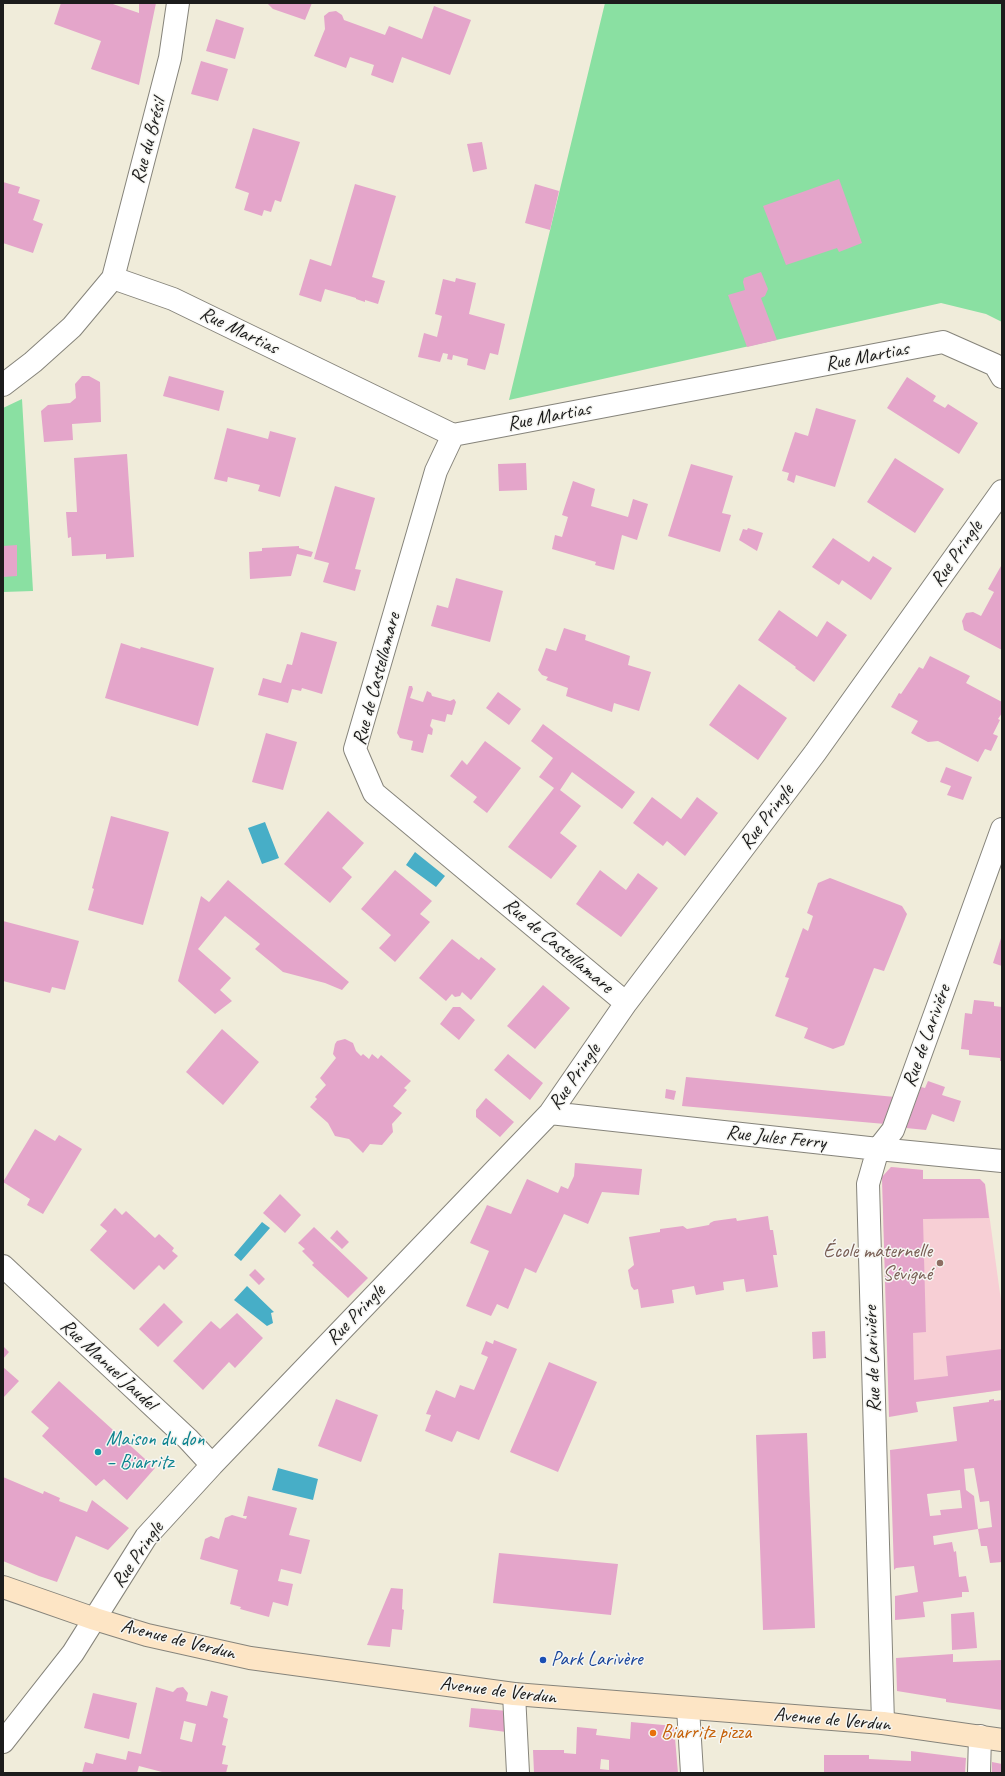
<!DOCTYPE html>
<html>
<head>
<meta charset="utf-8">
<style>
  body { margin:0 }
  #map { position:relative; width:1005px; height:1776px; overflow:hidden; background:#f0ecda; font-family:Caveat,sans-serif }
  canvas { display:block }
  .frame { position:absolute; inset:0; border:4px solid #1c1c1c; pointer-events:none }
</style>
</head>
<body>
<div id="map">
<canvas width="1005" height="1776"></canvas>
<div class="frame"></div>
</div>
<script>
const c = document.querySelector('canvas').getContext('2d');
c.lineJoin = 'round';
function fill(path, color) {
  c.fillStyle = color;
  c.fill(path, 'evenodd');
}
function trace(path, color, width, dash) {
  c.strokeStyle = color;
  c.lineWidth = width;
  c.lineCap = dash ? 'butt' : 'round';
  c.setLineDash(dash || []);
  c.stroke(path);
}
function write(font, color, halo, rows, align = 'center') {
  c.font = font + ' Caveat,sans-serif';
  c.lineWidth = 3;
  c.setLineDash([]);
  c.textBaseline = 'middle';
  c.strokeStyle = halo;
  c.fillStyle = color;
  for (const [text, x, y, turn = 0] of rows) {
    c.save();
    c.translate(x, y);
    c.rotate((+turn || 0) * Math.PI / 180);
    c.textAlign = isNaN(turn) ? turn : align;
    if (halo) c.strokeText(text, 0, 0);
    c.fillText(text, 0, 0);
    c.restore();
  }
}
fill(new Path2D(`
  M891,1167l32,3v9l62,5 17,124v82l-113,15 -7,-228z`), '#f7cfd5');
fill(new Path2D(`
  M605,3h397v319l-16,-8 -45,-11 -432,97z
  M22,399l11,192 -30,1v-184z`), '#8ae0a2');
fill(new Path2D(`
  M265,822l14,36 -17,6 -14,-36z
  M415,852l30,24 -9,11 -30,-22z
  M262,1222l8,6 -29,33 -7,-6z
  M247,1286l27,26 -3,1 2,10 -6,3 -33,-26z
  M278,1468l40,11 -5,21 -41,-10z`), '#47aec7');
fill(new Path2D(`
  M61,3h49l29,10v-10h17l-17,82 -48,-16 10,-28 -47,-17z
  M267,3h45l-7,17 -32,-11z
  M434,6l37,14 -21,55 -48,-18 -9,26 -22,-8 3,-10 -24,-8 -4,11 -32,-12 11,-27 -1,-13 5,-4 7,-1 6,4 2,5 41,15 4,-9 33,13z
  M216,19l28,9 -9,31 -29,-8z
  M201,61l27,8 -10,32 -27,-7z
  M253,128l47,14 -19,60 -6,-2 -4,12 -7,-2 -2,6 -18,-6 5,-17 -14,-5z
  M482,142l5,27 -14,3 -6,-28z
  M839,179l23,64 -23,9 -2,-4 -51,17 -23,-59z
  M3,182l17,5 -2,6 22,7 -7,20 10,4 -10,29 -30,-10z
  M355,184l41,12 -24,81 13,4 -7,23 -13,-4v2l-9,-3v-1l-31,-9 -4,13 -22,-7 11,-36 21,7z
  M535,184l24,7 -9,39 -25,-7z
  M761,272l7,17 -3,7 -4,2 16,42 -30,7 -19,-52 17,-5 -2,-8 1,-4z
  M456,278l20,5 -7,31 36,10 -7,31 -8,-2 -5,17 -18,-5 1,-6 -15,-4 -1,5 -5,-1 1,-5 -5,-1 -3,9 -22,-5 6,-24 13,4 5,-21 -7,-2 8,-35 12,3z
  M82,376h7l11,6 1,40 -29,2 1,16 -29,2 -3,-31 7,-6 22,-2 6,-5 -1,-14z
  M169,376l55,15 -5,20 -56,-15z
  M907,377l29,19 -3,5 12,7 3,-4 30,19 -19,31 -72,-46z
  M816,408l40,12 -21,67 -39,-12 -2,8 -7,-3 2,-7 -7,-2 13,-39 13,4z
  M227,428l41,11 2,-8 26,7 -16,59 -22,-6 2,-6 -32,-8 -1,5 -13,-3z
  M127,454l7,103 -28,2v-5l-34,2 -1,-19 -3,1 -2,-26h11l-3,-54z
  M895,458l49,31 -29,44 -48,-31z
  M526,463l1,27 -28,1 -1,-27z
  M691,464l42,12 -11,37 9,2 -11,37 -52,-16z
  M573,481l22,8 -4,17 37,11 5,-18 15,5 -11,36 -15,-5 -8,35 -19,-5 1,-3 -44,-13 3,-14 7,2 6,-20 -6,-2z
  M335,486l40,12 -20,71 6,1 -6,21 -32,-9 6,-19 -15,-4z
  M748,528l15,5 -6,18 -18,-11 4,-11 4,1z
  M833,538l36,24 4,-6 19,12 -21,32 -29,-20 -3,5 -27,-18z
  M17,545v31l-14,1v-31z
  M299,546v2l14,4 -2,5 -14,-3 -6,22 -41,3 -1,-27 13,-1v-3z
  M1001,566h1v84l-38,-20 -2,-9 4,-8 7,-1 8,4 13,-24 -6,-3z
  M456,578l47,13 -13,51 -59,-16 6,-21 11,3z
  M779,610l38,27 10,-16 20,14 -33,47 -19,-14 1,-1 -38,-27z
  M564,628l22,7 -1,5 45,16 -2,9 23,7 -12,39 -25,-8 -2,9 -46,-16 2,-8 -22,-8 2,-3 -6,-2 -4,-5 8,-22 10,3z
  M301,632l36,10 -15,52 -20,-6 -1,3 -9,-2 -4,14 -30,-8 5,-17 18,5 6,-19 5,1z
  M121,643l19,6 1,-2 73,21 -16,58 -93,-28z
  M930,656l40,20 -4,7 36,19v11l-4,6 2,1 -7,14 5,2 -7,15 -6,-2 -7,13 -40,-21 -10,1 -17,-9 7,-12 -27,-14 8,-14 2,1 18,-27 4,2z
  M739,684l48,34 -29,42 -49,-35z
  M409,686h3l1,3 -3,9 13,4 4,-11 4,2 1,3 18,5 4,-2 2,3 -4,13 -5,-1 -2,8 -13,-3 -2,7 3,3 -1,6 -4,-1 -5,19 -12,-3 2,-9 -13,-3 -3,-5z
  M498,692l23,17 -12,16 -23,-17z
  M543,724l92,68 -13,17 -50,-37 -12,18 21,16 -21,27 17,13 -26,33 -43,-32 46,-59 -15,-11 14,-19 -22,-17z
  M266,733l31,9 -14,48 -31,-8z
  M485,741l36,27 -34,45 -14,-11 4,-5 -27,-21 12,-16 5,5z
  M946,767l26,10 -9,23 -16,-5 4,-9 -11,-4z
  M652,797l29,22 16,-22 21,16 -33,43 -18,-15 -4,5 -30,-23z
  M328,811l36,32 -22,25 10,9 -22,26 -46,-39z
  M111,816l58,16 -26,93 -55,-15 6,-21 -2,-1z
  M395,870l37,31 -12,13 10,8 -35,40 -16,-14 12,-13 -30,-26z
  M600,870l26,20 12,-17 20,15 -37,49 -45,-33z
  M830,878l72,28 5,8 -23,57 -10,-3 -30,77 -11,4 -29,-11 4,-10 -33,-12 14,-38 -4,-1 18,-49 5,3 5,-15 -6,-3 11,-30z
  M228,880l121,102 -7,8 -17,-7 -42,-11 -28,-23 5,-5 -35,-28 -27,33 33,29 -11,12 12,11 -17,13 -37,-33 23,-85 8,6z
  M3,921l76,20 -14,49 -13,-3 -2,6 -47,-12z
  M1002,935v31l-9,-3z
  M452,939l27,21 2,-3 15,12 -25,31 -9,-8 -2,4 -5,1 -3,-3 -6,7 -27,-23z
  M543,985l27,23 -35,41 -28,-23z
  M974,1000l20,2v4l8,1v54h-2v-3l-31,-3v-5l-8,-1 4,-36 7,1z
  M453,1007h7l15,13 -16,20 -19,-16z
  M222,1029l37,33 -36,43 -37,-33z
  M345,1039l8,4 3,8 5,5 2,-2 6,5 3,-5 6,5 3,-4 30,26 -7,7 3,2 -14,16 9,7 -10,11 1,8 -11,13 -12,-1 -7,9 -14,-14 -14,-3 -7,-13 -18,-16 7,-8 -2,-2 11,-12 -6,-7 16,-20 -3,-4 2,-10 2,-3z
  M508,1054l35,29 -13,17 -36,-30z
  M686,1077l209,20 -10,27 -203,-18z
  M928,1081l17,6 -3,8 19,6 -7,21 -22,-8 -6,16 -20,-2 15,-41 4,1z
  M666,1089l10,2 -2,9 -9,-2z
  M486,1098l28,24 -14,15 -24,-20v-7z
  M35,1129l20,12 4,-6 23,14 -39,65 -16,-9 3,-6 -27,-17z
  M575,1163l67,6 -3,26 -37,-3 -14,32 -24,-10 -28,59 -11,-5 -17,41 -11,-5 -6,12 -25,-10 23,-55 -19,-8 17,-38 24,9 16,-35 31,14 3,-7 7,3 6,-13z
  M891,1167l32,3v9h57l5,5 4,34 -66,1 3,113 -13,1 1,47 34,-4 -2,-20 56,-7v41l-86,12 2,10 -29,5 -7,-240z
  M280,1194l21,21 -16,18 -22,-20z
  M115,1208l7,7 4,-4 29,27 4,-4 15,14 -2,3 6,5 -14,14 -5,-5 -25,25 -44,-40 17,-19 -7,-6z
  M768,1216l2,14h3l4,25h-4l5,32 -32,5 -2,-13 -21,3 1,8 -28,5 -2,-9 -22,4 2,13 -33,5 -3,-19 -4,1 -3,-4 -3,-16 6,-5 -5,-28 31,-5v-3l23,-3 4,3 22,-4 1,-2 4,-2 22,-3 1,3z
  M314,1227l54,51 -20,20 -36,-33 2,-2 -12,-12 3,-2 -7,-6z
  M337,1230l12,12 -7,7 -12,-11z
  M255,1269l10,10 -6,6 -10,-10z
  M164,1303l19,19 -25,25 -19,-18z
  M237,1313l26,25 -28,30 -6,-6 -26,28 -30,-29 38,-40 9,8z
  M825,1331l1,27 -13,1 -1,-27z
  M494,1340l23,9 -38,91 -22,-9 -5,11 -27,-11 6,-16 -5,-1 10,-24 19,8 5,-13 14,5 14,-33 -7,-3 5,-13 7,3z
  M3,1346l6,6 -6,7z
  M549,1362l48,20 -39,90 -48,-20z
  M3,1367l16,14 -16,17z
  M59,1381l96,87 -28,32 -23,-21 -8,7 -54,-50 7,-8 -18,-16z
  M336,1399l42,16 -17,47 -43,-16z
  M994,1399v2l8,-1v162l-12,1 -3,-17h-6l-3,-17 -45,7 1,9 18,-3 2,10 2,-1 3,26 7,-1 3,16h-7v5l-39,5 2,15 -30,3v-24l23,-4 -4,-26 -18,2 -2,2 -4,-120 67,-9 -4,-34 36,-5v-2zM974,1468l6,34 9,-1 3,26 -14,2 -4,-33 -8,-6 -2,-21zM960,1490l2,18 -22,2 1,5 -11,1 -3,-22z
  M807,1433l8,195 -52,2 -7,-195z
  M3,1477l40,17 1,-3 16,7 -1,3 28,11 5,-12 37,28 -21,22 -32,-14 -19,46 -18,-6 -36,-15z
  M248,1496l49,12 -8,27 21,5 -9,34 -20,-5 -3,12 15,3 -5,22 -15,-4 -4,15 -29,-8 1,-2 -11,-3 8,-34 -38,-11 5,-20 6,-3 8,3 6,-21 7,-3 14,4 1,-3h-4z
  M499,1553l119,11 -7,51 -118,-12z
  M391,1588l12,1 -1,20 2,1 -2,20 -10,-1 -2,18 -23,-2z
  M974,1612l3,36 -25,2 -1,-36z
  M953,1654v8l49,-2v50l-56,-8v-3l-49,-8 -1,-33z
  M156,1687l17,5 4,-4 6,-1 5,6 -2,8 21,5 4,-15 17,5 -5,21 5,2 -6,26 4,1 -4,18 6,1 -2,8h-60l-27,-7 -2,7h-55l3,-11 8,2 3,-11 30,7 2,-9 13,3zM184,1721l12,3 -4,18 -12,-3z
  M93,1693l44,10 -8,36 -45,-11z
  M471,1708l37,3 -2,21 -37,-5z
  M631,1722l43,4 4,47h-144l-1,-23h31v3l12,1 1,-27 20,2 -1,6 34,4zM601,1759l8,1v10l-9,-1z
  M911,1751l55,7 -1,15h-141v-18h45v4l42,2z
  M992,1762l10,2v9h-10z`), '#e4a5ca');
const street = new Path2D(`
  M113,278l60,21 280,136 490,-93 52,23 7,12
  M3,385l30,-23 39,-35 41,-49 57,-220 8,-55
  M453,435l-17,36 -81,278 19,44 252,210
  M550,1113l328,36 124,12
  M3,1266l185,173 24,26
  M514,1694l4,79
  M688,1708l4,65
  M883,1723l-15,-539 10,-35 15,-19 109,-301
  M3,1742l70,-89 73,-116 66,-72 338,-352 76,-110 189,-250 187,-262
  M979,1773l1,-37`);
const secondary = new Path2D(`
  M3,1587l92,32 52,16 103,23 264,36 369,29 119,17`);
trace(street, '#86847b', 24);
trace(secondary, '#86847b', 24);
trace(street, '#fff', 22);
trace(secondary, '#fde5c5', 22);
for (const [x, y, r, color] of [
  [940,1263,4,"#8d6e63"],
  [98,1452,4,"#0f9aa8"],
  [543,1660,4,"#1a4fb4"],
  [653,1733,4,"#e8710a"]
]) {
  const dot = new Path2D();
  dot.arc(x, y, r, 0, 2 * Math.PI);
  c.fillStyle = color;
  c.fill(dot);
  trace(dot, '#f6f6f2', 1.5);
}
write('20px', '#1c1c1c', '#f6f6f2', [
  ["Rue du Brésil",149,141,-75],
  ["Rue Martias",239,331,26],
  ["Rue Martias",867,357,-11],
  ["Rue Martias",549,417,-11],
  ["Rue Pringle",957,554,-55],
  ["Rue de Castellamare",377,679,-75],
  ["Rue Pringle",767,817,-53],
  ["Rue de Castellamare",558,946,40],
  ["Rue de Lariviére",927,1036,-70],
  ["Rue Pringle",575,1077,-55],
  ["Rue Jules Ferry",776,1138,6],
  ["Rue Pringle",356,1315,-46],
  ["Rue de Lariviére",873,1359,-92],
  ["Rue Manuel Jaudel",108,1365,43],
  ["Rue Pringle",138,1555,-55],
  ["Avenue de Verdun",178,1640,14],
  ["Avenue de Verdun",498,1691,7],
  ["Avenue de Verdun",832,1720,5]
]);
write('20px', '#785e54', '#f6f6f2', [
  ["École maternelle",932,1252],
  ["Sévigné",932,1275]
], 'right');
write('20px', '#0d838f', '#f6f6f2', [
  ["Maison du don",106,1440],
  ["– Biarritz",106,1463]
], 'left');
write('20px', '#164399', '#f6f6f2', [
  ["Park Larivère",551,1660]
], 'left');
write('20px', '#c56008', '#f6f6f2', [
  ["Biarritz pizza",661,1733]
], 'left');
</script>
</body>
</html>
